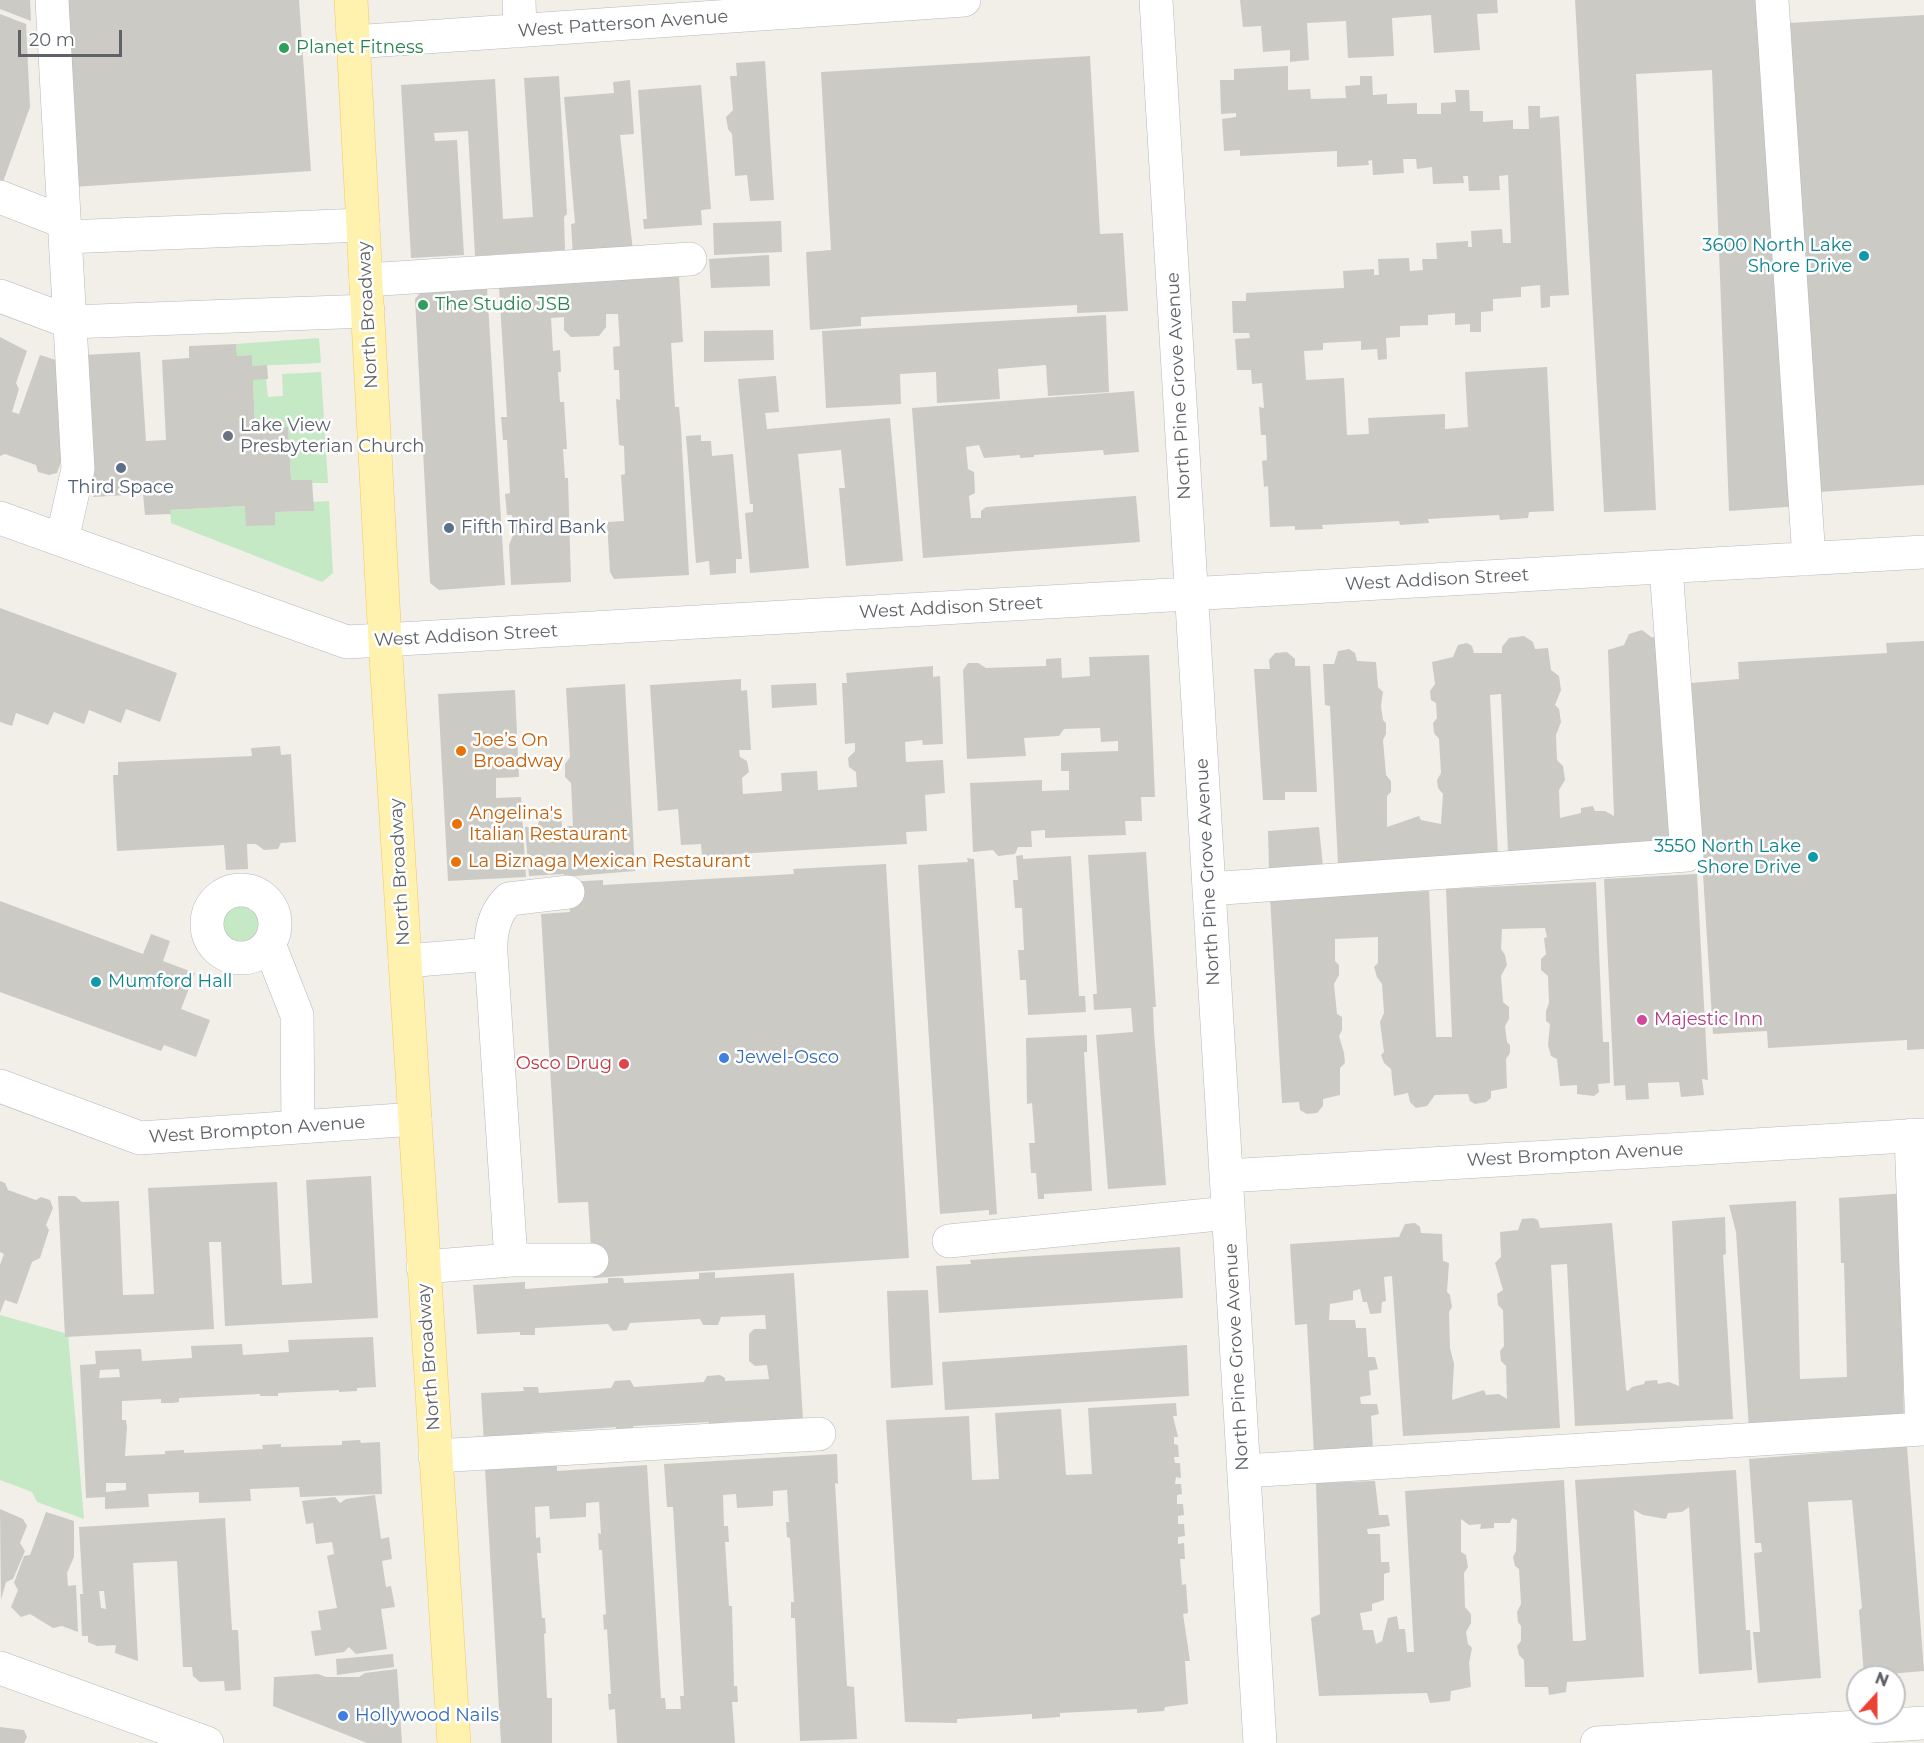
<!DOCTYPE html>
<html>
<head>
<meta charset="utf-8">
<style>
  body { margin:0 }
  #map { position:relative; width:1924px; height:1743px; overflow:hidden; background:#f1efe8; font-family:Montserrat,sans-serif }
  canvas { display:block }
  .north { position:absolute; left:1846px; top:1665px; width:60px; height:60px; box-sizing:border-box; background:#fff; border:2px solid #bfc1c3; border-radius:50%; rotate:21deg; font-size:16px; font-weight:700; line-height:24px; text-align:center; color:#5f6368 }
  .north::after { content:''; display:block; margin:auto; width:21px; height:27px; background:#ea4335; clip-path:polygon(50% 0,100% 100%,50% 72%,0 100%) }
  .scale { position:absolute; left:18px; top:30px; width:104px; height:27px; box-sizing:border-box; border:3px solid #5f6368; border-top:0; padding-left:8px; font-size:18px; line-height:21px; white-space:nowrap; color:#5f6368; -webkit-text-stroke:4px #fff; paint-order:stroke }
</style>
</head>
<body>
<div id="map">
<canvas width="1924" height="1743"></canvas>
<div class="north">N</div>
<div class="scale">20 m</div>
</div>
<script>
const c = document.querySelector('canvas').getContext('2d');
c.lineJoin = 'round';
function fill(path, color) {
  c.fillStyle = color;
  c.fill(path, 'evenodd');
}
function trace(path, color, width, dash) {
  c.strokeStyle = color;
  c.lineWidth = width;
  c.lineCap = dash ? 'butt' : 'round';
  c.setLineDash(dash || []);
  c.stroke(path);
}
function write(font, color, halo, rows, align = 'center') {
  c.font = font + ' Montserrat,sans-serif';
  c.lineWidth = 5;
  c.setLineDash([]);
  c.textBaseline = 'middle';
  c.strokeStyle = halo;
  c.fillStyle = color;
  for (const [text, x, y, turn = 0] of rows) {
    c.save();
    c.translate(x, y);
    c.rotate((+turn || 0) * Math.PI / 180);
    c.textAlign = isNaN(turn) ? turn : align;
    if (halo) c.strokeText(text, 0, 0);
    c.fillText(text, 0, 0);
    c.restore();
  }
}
fill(new Path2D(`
  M319,338l2,25 -69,3v-11l-15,1 -1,-12z
  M321,372l7,111h-16v-3h-21l-3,-53 -33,1 -2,-48 13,-1 2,18 15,-1 -1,-22z
  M329,501l4,72 -11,9 -151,-59 -1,-13 75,-4 30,19v-13l38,-1v-9z
  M215 923a25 25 0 1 1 50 0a25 25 0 1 1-50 0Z
  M0,1315l68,19 16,185 -47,-17 -5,-10 -32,-12z`), '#c5e8c5');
fill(new Path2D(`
  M0,0h30l1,21 -31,-12z
  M62,0h237l12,171 -238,16z
  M1240,0h257l1,13 -21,1 3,36 -46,3 -3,-38 -39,3 2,38 -46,2 -2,-37 -39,2 2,37 -19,2v-12l-27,2 -2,-26 -18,1z
  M1575,0h182l44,506 -72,5 -17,-441 -76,4 20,436 -52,2z
  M0,14l26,10 4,83 -27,75 -3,-1z
  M1924,15v470l-105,7 -30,-469z
  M1090,56l10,178 23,-1 5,78 -51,2v-8l-216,12v9l-51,4 -4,-78 25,-2 -10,-178z
  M765,61l9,139 -24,1 -3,-26 -12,1 -3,-42 -4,-5 -2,-12 7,-7 -3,-34h7l-1,-13z
  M1288,66v24l22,-1 1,10 35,-1 -1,-12 15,-1v-9h12l1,19 14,-1v10l30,-1v11h24v-11l15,-1 -1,-12h14l1,21h13v11l30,-2v9h16l-1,-23h12v12l19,-2 10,179 -19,1v11l-9,1 -1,-23 -19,2v10l-28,2v12l-12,1v20h-11v-8l-15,1v-12l-27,2v10l-28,1v11l-14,1 1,21 -9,1 -1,-11 -16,1v-9l-38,2v7l-19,1 2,29 38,-2 3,57 22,-1 -1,-16 77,-4v15l23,-2 -3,-55 82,-5 7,144 -25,1 -1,6 -28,2 -1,-5 -71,4 1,4 -29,2 -1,-4 -77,4 1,4 -28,1v-4l-25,1 -2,-41 -4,1 -2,-26 5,-1 -1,-25h-5l-2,-28 5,1 -2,-25 -10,1 -1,-14h-14l-2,-31 15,-1 -1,-5h-16l-1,-32h14v-8l98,-5 -1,-17 31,-2v6h5l-1,-16 31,-1 1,13 13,-1 -1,-11h15l-1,-16 32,-2v6h4l-1,-16 31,-2 1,14h8l-3,-68 -9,1 1,14 -31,1 -1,-15h-5l1,7 -31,1 -1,-17 -15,2 -1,-10h-13l1,14 -31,2 -1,-15 -4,1 1,4 -32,2v-16l-97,5v-6l-16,1 -2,-32 14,-2v-4l-15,1 -1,-34h14v-11z
  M559,76l8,138 -3,3 1,33 -90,6 -7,-125 -34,2 1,8 22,-1 7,115 -53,3 -10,-173 94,-6 8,140 30,-2 -9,-139z
  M630,80l4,54 -14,1 13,116 -60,5 -2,-32 4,-1 -11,-126 50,-4 -1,-11z
  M701,85l10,124 -10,1 1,15 -58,4 -1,-10h4l-9,-129z
  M781,221l1,31 -68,3 -1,-32z
  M769,255l1,31 -59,2 -2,-29z
  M679,276l4,66 -12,1 4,64h4l2,21 8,147 -75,4 -4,-7 -3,-50 17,-1 -3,-46 4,-1 -1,-28 -5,-1 -3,-46 4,1 -1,-30h-5l-1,-23 7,-1 -2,-32h-12v13l-7,9 -28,1 -7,-7v-13l-13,1 2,33 7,-1 1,22h-3l2,30h4l3,47h-4l2,29h3l3,104 -60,3 -2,-40 5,-12 -2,-18h-5l-2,-21 5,-1 -3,-53h-4l-2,-23h6l-8,-130z
  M487,287l18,298 -66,5 -9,-7 -15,-284 6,-7z
  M1106,315l3,77 -61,4 -2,-31 -48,4 2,30 -63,4 -1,-31 -36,2 1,30 -75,4 -4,-77z
  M773,330l1,30 -70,2v-31z
  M0,337l27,14 -11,32 3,6 -7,23 7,2 21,-59 16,5 7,96 -6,17 -8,2 -11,-3 -2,-7 -31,-11 -5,2z
  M236,344l1,12 15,-1v11l15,-1 1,14 -15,1 2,48 33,-1 3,53h21l2,31 -39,1v13l-29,1 -1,-20 -75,4 1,4 -26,1 -2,-21 -50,3 -10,-142 57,-3 6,89 20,-1 -4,-80 27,-2v-12z
  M776,376l3,36 -14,1 2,16 123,-11 13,143 -57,5 -7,-78h6l-4,-38 -43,4 11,114 -59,5 -5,-60 8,-1v-8h-3l-12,-125z
  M1134,391l5,61 -35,3 -1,-5 -69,5v2l-14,1v-3l-36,3 -5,-13 -13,2 2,22 6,3 1,21 -6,3 2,22h10v-7l5,-4 150,-11 4,46 -217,16 -11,-150z
  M701,435v6h10l1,15 21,-2 9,105h-6v14l-26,2 -1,-14 -13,2 -10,-127z
  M0,608l177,65 -17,49 -34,-13 -5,14 -32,-13 -5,14 -30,-12 -6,13 -32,-12 -4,13 -12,-4z
  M1642,630l9,7 13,2 6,206 -162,8 -7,-159 -11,1 8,161 -160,8 -8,-158 -5,-1 -2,-41h11l4,-13 11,-2 6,4 2,8 19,1 2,25 5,5 -2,14 2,14 3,3v11l-3,6 3,35 5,6v11l-4,4v31l32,-11 2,4 20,4 2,-30 -5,-6 -1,-8 4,-7 -2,-34 -5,-6 -1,-10 4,-5 -1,-15 -5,-3 -1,-9 5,-7 -3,-22 21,-5 5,-12 9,-2 5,3 2,7h28v-6l7,-9 15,-2 9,6 2,7 13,-1 3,22 8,6 2,14 -6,15 4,4 2,13 -5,13 1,25 6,6 2,14 -6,10 1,28 21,-5v-5l12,-2 2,5h10l9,5 -6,-166 16,-5 5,-11z
  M1924,641v408l-17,1v-10l-139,8 -1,-17 -54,3 -22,-351 48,-4 -1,-17 149,-9 -1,-10z
  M1287,652l8,7v7h15l7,126h-32v8h-22l-9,-131h16l-1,-9 6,-7z
  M1149,655l6,142h-14l1,24h-17l1,14 -81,3v-8l-14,1 1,16h-14l-3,7 -17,2 -5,-6 -20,2 -3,-69 72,-3v11l27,-1v-19h-8v-18l57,-2v-10l-17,1 -1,-14 -36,1 -5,7 -35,2 2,18 -59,3 -4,-89 5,-7h10l8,5 60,-2v-7l15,-1 1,20 28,-2 -1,-19z
  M933,666v11l7,-1 3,68 -20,1 -1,-5 -17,2 1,20 37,-2 2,33 -20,2 2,36 -21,1 1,12 -205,12 -1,-12 -20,1 -3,-36 -20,2 -8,-126 91,-6v12l6,-1 4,60h-12l1,7 7,4 2,11 -7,6 1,16 39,-3 -1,-18 36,-2 1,19 39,-3 -1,-15 -7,-5 -1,-9 7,-7v-8l-10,1 -3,-61h5l-1,-10z
  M816,683l1,22 -45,3 -1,-23z
  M625,684l10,187 -71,6v-3l-35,2 -4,-49h13l1,-11 18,-1 4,2 1,9h11l-2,-43 -6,-6v-13l5,-7 -4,-69z
  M515,690l4,87 -23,1v20l25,-1 5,80 -78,4 -10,-187z
  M280,746l1,9 10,-1 5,88 -15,1 -3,6 -14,1 -8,-6h-9l1,25 -22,1 -2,-25 -107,6 -4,-76h5v-13l134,-6 -1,-8z
  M1319,827l4,40 -54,3 -1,-39z
  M1146,852l10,155h-3l1,25 12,153 -58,4 -12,-154 37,-3 -2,-24 -37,2 -1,-16h4l-9,-139z
  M1023,855v4l48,-3 8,140h6l1,16 -58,3 -2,-35h-6l-2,-30h6l-2,-42h-7l-2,-28h5l-2,-24z
  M967,858l7,1 23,355 -8,1v-5l-49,4 -22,-349 50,-3z
  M886,864l23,394 -316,20 -5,-76 -30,1 -17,-289 29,-2 -2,-30 35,-2v5l191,-11 -1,-5z
  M1697,874l11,206 -6,-1 2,16 -23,2 -2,-15 -31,1 1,16 -23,1 -1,-15 -11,1 -10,-207z
  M1596,882l7,160h6l1,41 -12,1 1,8 -5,4 -17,-2v-9l-17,1 -3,-27 -6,-3 -3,-11 2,-21 -4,-3v-10l3,-8 -1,-27 -7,-6v-11l5,-5 -2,-16 3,-1 -2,-9 -43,1 -1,20 4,6 2,10 -6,11 2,26 6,5v12l-4,7 2,16 3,3v8l-4,6 1,29 -16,3v7l-5,4 -11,2 -5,-3 -2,-7 -33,1 -8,11 -11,2 -6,-6 -2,-9 -14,3 -3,-27 -7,-6 -3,-8 3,-3 -4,-30 4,-9 -2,-29 -5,-7 -3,-10 4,-4v-26l-43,2v22l4,4v10l-5,9 3,30 5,3v13l-3,6 5,17 1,10 -5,5v27l-17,4v7l-6,7 -10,1 -7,-4 -1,-8 -17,1 -12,-206 159,-6 7,146h16l-6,-148z
  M0,901l143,53 8,-20 19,7 -7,20 32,12 -14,36 29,11 -14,37 -32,-12 -3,6 -161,-59z
  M1087,1035v17h-3l8,139 -48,3v5h-6l-2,-26h-5l-2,-30h6l-3,-40 -5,1 -1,-66z
  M371,1176l7,142 -153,8 -4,-84h-12l5,87 -149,8 -7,-141h17l7,6 37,-1 4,94 31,-1 -6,-106 129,-6 5,103 30,-2 -6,-103z
  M0,1181l5,2 3,7 28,10 5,-3 9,3 3,8 -7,17 3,5 -9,28 -8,4 -15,42 -12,-4 -5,13v-48l4,-11 -4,-2z
  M1905,1193l-5,55 4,172 -155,9 -13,-197 -7,-27 67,-4 4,178 47,-2 -3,-114h-3l-2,-65z
  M1725,1217l1,37 -3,1 10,164 -158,7 -8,-162 -16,1 9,163 -157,8 -11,-160 -8,1 2,24 -4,1 -1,11 -11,1 -3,-12h-4l-3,-13 -7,2v9l-23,4 -1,16h26l1,8h10l2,29h7l3,12 -9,2 2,24 -11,2 1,7h16l2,10 -8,2 2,32 -59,6 -7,-130 -12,1 -5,-81 109,-7 6,-13 10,-1 5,4 1,6 21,1 1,27 6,2 -2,29 3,3 2,12 -3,5 1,36 4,16 -2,36 32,-10 2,5 13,-1 8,5 -1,-33 -5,-5 -1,-10 4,-5 -1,-36 -5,-5 -1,-11 6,-4 -8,-27 6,-6 -1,-25 18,-2 4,-11 11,-1 5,2 2,8 72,-5 14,167 2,1 4,-4 12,-3 1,-3 12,-1 1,4 11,-2 10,4 -7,-165z
  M1180,1247l3,51 -244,15 -3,-47 35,-2 -1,-4z
  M715,1272v6l79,-5 9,146 -79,3v7h-16l1,-7 -76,4 1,7 -17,2 -1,-8 -84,6v7l-48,3 -3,-50 43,-2 -1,-4h15l1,6 72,-5 4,-7 15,-1 4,7 70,-5 3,-6 13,-1 5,3v3l44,-2 -2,-14 -12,1 -6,-5v-27l5,-5h12l-1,-14 -44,2 -3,8h-15l-3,-6 -70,4 -3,7 -14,1 -5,-7 -73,4v7h-15v-3l-43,2 -4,-49 52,-3v7l83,-6v-5h15l1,5 75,-4v-6z
  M928,1290l5,95 -42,3 -4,-97z
  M373,1337l3,50 -19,1v3l-18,1v-2l-61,3v3h-18v-2l-81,4v4l-6,1h-12v-4l-39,2v19h4l1,7 -2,29 40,-2v-3l19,-1v3l79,-4 -1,-4 19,-1v3l61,-2v-4l18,-1 1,3 19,-1 2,52 -82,3 -1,-10 -49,2 1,12 -52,2v-11l-51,2 1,13 -44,2v-12l-19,1 -6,-133 16,-1 -1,-13 46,-2 1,12 50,-3 -1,-12 51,-2 1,11 46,-3 -1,-12zM119,1369l1,8 -21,1 1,-8zM106,1483h20v7l-20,2z
  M1187,1345l2,51 -244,14 -3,-48z
  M1176,1403l1,13h-4l5,21h-4v7l4,1 1,12h-5l1,6h5l1,15 -5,-1 -1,7h6l1,10 -5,1v9h6l1,11 -6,1v8h6l1,12 -7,1v7l6,-1 1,16h-5l2,26 4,-1 2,29 -5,1 7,47h-5l3,43 -23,3 -1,4 -27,2v-4l-77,4v4l-28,2v-5l-75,5v4l-52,-1 -19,-302 83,-4 3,64 27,-1 -4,-66 66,-4 5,66 26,-1 -4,-66z
  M1907,1446l17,225 -60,5 -5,-66 3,-2 -10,-108 -44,2 13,176 -63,5 -5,-51h7l-6,-79 8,-1 -1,-9h-6l-6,-84z
  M837,1454l1,30 -3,-1 12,203 7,1 3,52 -57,2 -5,-123h-4v-16h3l-4,-64 -3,-1 -1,-15h3l-2,-32 -14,1v15l-36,2 -1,-14 -13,1 1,31h4l1,16h-4l4,64h3l2,80h3l1,16h-6l3,41h-118l-2,-34 -6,1 -1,-16h3l-4,-65 -3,1 -1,-15 3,-1 -4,-64h-3l-1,-17 3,1 -2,-32 -13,1v14l-36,2 -1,-13 -14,1 1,31 4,-1 1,16h-4l5,65h3l1,15 -2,1 3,64h5v45h-51l-16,-274 72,-5v7l90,-6 14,233h4l1,11h15l-1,-13h4l-11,-189h-6l-3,-43z
  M1736,1470l10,160h4l2,40 -53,4 -10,-167 -7,5 -14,1 -2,6 -23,-4 -9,-5 10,167 -77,5 -1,10 -17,3 -1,-8h-23l-1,-27 -5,-5 -2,-9 4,-5v-15l-3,-4 -1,-10 4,-8 -2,-35 -4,-3 -2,-9 3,-6 1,-31 -5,-2 -2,5h-16v5l-14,1 1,-5 -12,1 -8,-6v33l5,3 2,12 -4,6 1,34 6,7v9l-5,9 2,12 4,4 -3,15 2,24 -20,4 -1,10 -20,2 -3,-10 -108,3 -8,-78 9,-4 -4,-131 59,-2 4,34h9l2,11 -23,3 1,5h12l1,28h8l1,10 -6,2v26l-12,4v7l-12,2 3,17h10l3,14 6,-3 6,-23 9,-2 2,13h6l2,23h7l-9,-161 159,-11 9,161h6l7,-1 -11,-160z
  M375,1495l6,44 8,-2 3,22 -10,2 4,26 5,-1 4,21 -14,2 6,40 -31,5 -7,-7 -5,5 -29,4 -4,-25 10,-1 -3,-19 19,-3 -10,-52 7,-2 -2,-12 -16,2 -3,-21 -7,1 -4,-23 33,-4 5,6 6,-4z
  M0,1509l23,10 4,7 -7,17 5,8 -12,28 -7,3 -5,18z
  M46,1512l28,9v36l-7,16 1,13 8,-1 2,47 -16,-6 -9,2 -23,-14 -9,3 -10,-10 7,-17 -4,-7 10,-27 6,-1z
  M225,1518l7,112h6l3,60 -16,1 -1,-10 -24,1 -7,-6 -1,-9h-9l-6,-106 -44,2 5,98 -23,-8 1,-8 -19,1 -9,-4v-6h-6l-2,-42h3l-4,-67zM99,1591h5l2,18 -5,-1z
  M393,1654l1,13 -57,8 -1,-16z
  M397,1669l5,74h-35l-94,-37 1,-29 44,-3 8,3h33l6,-4z
  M0,1727l24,3 3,7 -3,6h-24z`), '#cccac5');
const minor = new Path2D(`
  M52,0l26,469 -16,71
  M519,0l1,31
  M1156,0l104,1743
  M1772,0l37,559
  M353,42l611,-42
  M0,197l64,25
  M65,237l298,-12
  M366,280l324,-21
  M0,296l70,26 298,-11
  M0,518l347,124 1577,-90
  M1209,889l478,-34 -21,-288
  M207 924a34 34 0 1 1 68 0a34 34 0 1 1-68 0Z
  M269,944l28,71 1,112
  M491,954c-1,-20 3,-41 18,-55l59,-7
  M405,961l86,-7 20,306
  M0,1086l140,52 275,-19
  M1226,1176l698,-41
  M949,1241l279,-28
  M423,1267l88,-7h81
  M435,1456l384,-22
  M1244,1471l678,-42 -11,-294
  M0,1668l207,75
  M1597,1743l327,-20`);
const major = new Path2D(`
  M351,0l34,641 69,1102`);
trace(minor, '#b5b8bc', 34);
trace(major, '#f2c960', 34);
trace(minor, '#fff', 33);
trace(major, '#fff2af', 33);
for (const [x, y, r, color] of [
  [284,48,6,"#2e9e5b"],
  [1864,256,6,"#0f9aa8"],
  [423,305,6,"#2e9e5b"],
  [228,436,6,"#6b7280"],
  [121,468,6,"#5c6f8a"],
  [449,528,6,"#5c6f8a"],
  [461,751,6,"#e8710a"],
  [457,824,6,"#e8710a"],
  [1813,857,6,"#0f9aa8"],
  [456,862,6,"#e8710a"],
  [96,982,6,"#0f9aa8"],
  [1642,1020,6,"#d1479c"],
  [724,1058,6,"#3f7fe0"],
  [624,1064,6,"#e0444e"],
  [343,1716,6,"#3f7fe0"]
]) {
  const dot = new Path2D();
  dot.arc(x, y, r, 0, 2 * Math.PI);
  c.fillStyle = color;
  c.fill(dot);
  trace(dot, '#fff', 2);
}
write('18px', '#5f6368', '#fff', [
  ["West Patterson Avenue",623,24,-4],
  ["North Broadway",368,315,-93],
  ["North Pine Grove Avenue",1179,386,-93],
  ["West Addison Street",1437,580,-3],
  ["West Addison Street",951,608,-3],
  ["West Addison Street",466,636,-3],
  ["North Broadway",400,872,-93],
  ["North Pine Grove Avenue",1208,872,-93],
  ["West Brompton Avenue",257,1130,-4],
  ["West Brompton Avenue",1575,1155,-3],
  ["North Broadway",429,1357,-94],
  ["North Pine Grove Avenue",1237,1357,-93]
]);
write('18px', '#27864d', '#fff', [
  ["Planet Fitness",296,48],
  ["The Studio JSB",435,305]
], 'left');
write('18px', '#0d838f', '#fff', [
  ["3600 North Lake",1852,246],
  ["Shore Drive",1852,267],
  ["3550 North Lake",1801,847],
  ["Shore Drive",1801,868],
  ["Mumford Hall",108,982,"left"]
], 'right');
write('18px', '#5b616d', '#fff', [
  ["Lake View",240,426],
  ["Presbyterian Church",240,447]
], 'left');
write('18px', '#4e5e75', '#fff', [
  ["Third Space",121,488],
  ["Fifth Third Bank",461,528,"left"]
]);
write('18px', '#c56008', '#fff', [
  ["Joe’s On",473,741],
  ["Broadway",473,762],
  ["Angelina's",469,814],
  ["Italian Restaurant",469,835],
  ["La Biznaga Mexican Restaurant",468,862]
], 'left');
write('18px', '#b23c85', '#fff', [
  ["Majestic Inn",1654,1020]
], 'left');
write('18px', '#366cbe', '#fff', [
  ["Jewel-Osco",736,1058],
  ["Hollywood Nails",355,1716]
], 'left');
write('18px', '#be3a42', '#fff', [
  ["Osco Drug",612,1064]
], 'right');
</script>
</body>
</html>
